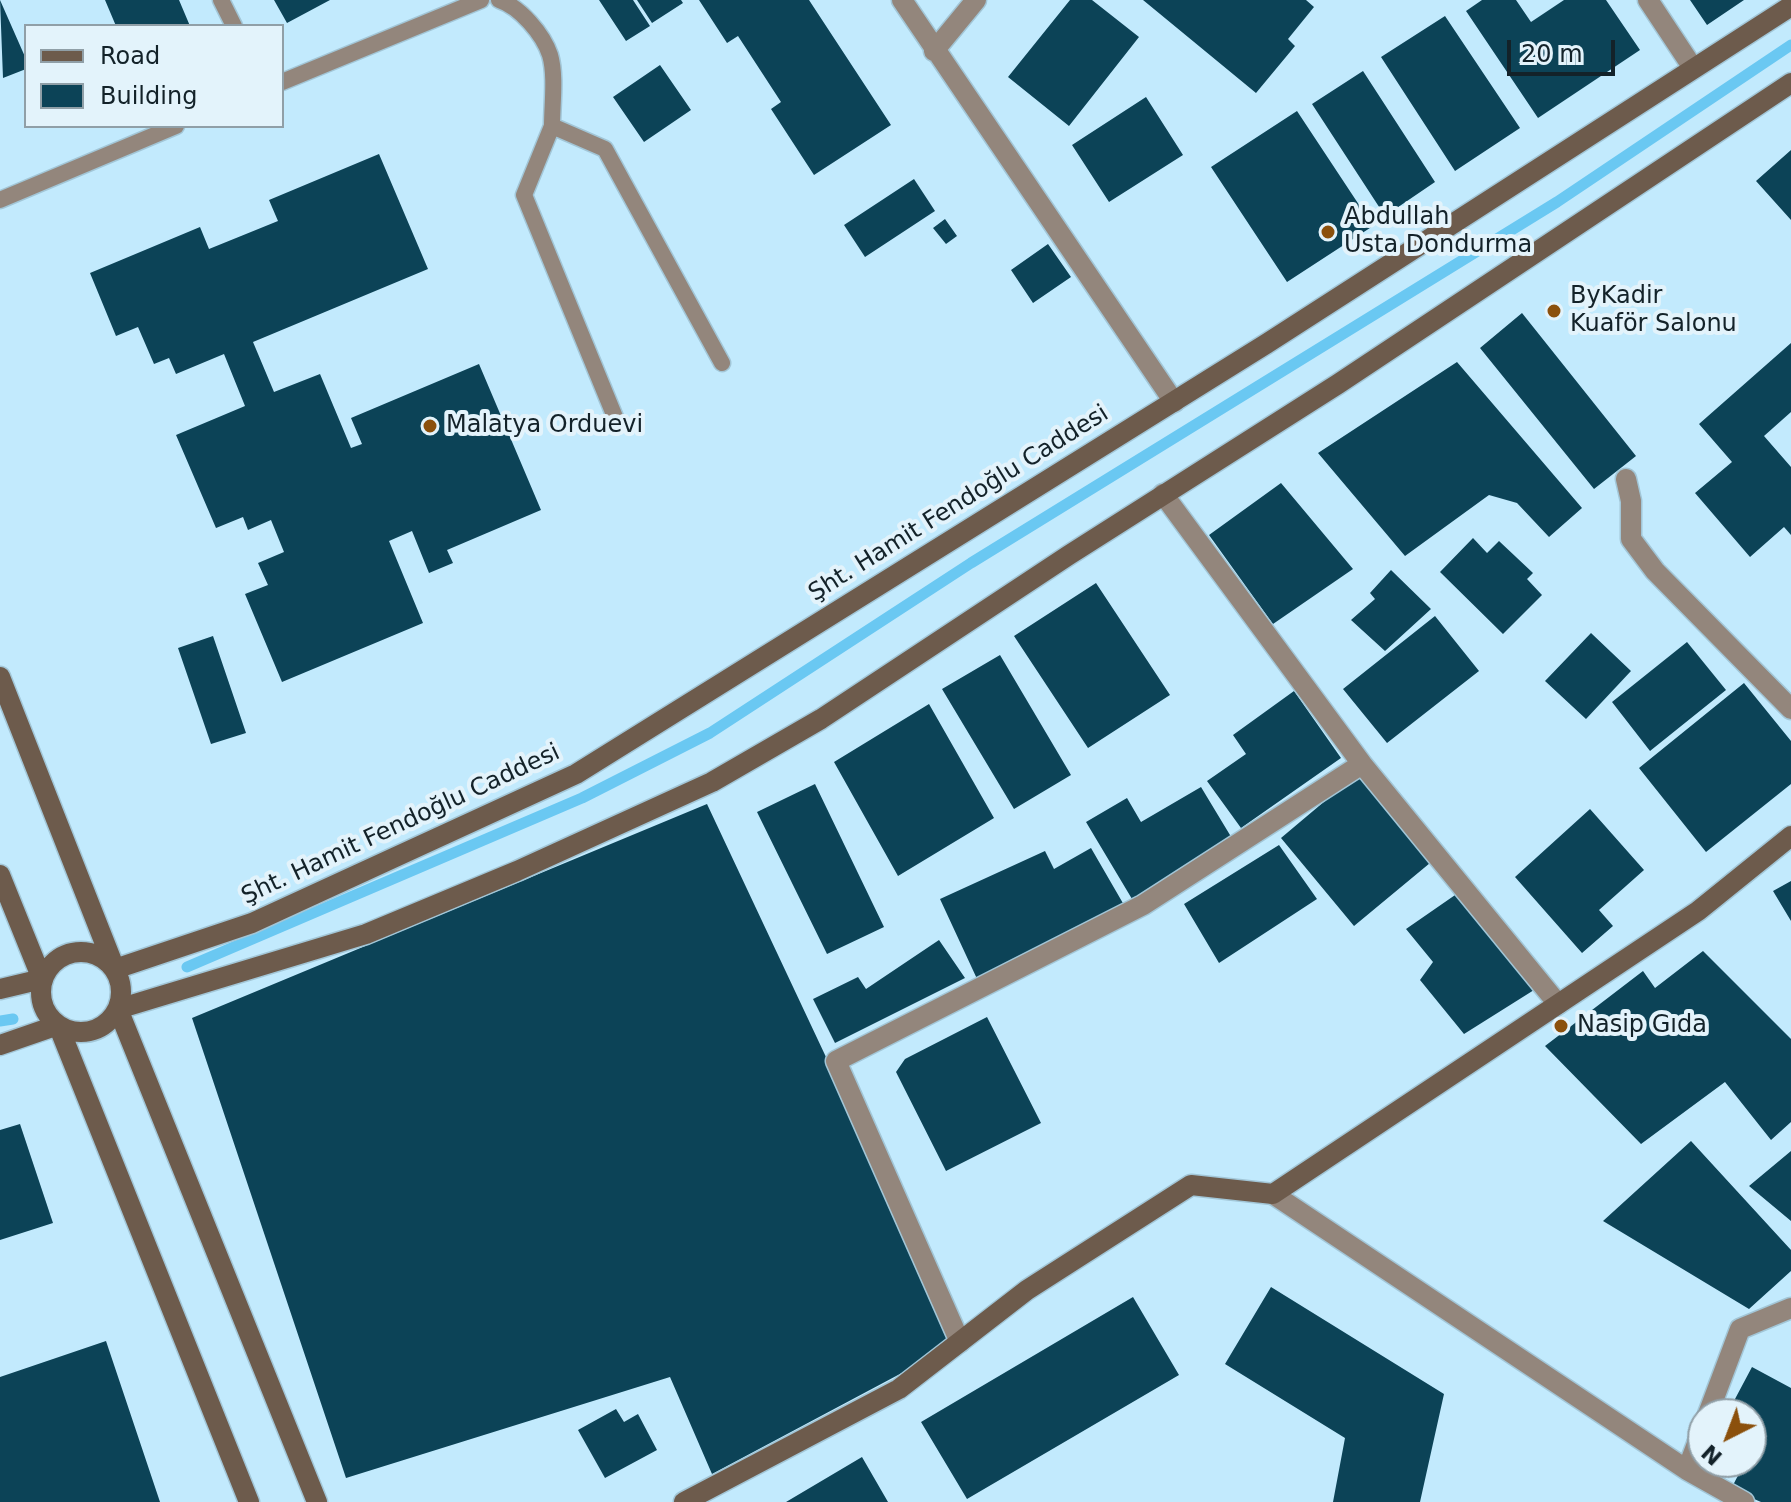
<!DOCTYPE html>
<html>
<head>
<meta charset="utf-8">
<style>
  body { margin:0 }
  #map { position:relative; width:1791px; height:1502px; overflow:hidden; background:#c2eafd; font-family:"DejaVu Sans",sans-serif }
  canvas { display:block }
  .legend { position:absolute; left:24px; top:24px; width:260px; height:104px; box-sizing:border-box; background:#e3f3fb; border:2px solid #909fa7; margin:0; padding:10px 14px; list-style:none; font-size:24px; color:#132229 }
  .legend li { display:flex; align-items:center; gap:16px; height:40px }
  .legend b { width:40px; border:2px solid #909fa7 }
  .north { position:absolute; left:1687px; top:1398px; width:80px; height:80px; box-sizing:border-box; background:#e3f3fb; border:2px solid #909fa7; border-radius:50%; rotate:222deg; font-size:22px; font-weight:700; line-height:32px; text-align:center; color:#132229 }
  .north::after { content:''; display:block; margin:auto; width:28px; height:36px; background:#8b500c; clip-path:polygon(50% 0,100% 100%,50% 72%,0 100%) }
  .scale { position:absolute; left:1507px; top:40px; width:108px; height:36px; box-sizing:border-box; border:4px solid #132229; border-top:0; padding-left:10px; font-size:24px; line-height:28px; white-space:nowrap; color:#132229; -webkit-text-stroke:6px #e3f3fb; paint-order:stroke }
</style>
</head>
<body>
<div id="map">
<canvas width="1791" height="1502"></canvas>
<ul class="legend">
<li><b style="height:10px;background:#6d5b4c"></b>Road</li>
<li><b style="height:22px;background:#0c4357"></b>Building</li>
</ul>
<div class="north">N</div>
<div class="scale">20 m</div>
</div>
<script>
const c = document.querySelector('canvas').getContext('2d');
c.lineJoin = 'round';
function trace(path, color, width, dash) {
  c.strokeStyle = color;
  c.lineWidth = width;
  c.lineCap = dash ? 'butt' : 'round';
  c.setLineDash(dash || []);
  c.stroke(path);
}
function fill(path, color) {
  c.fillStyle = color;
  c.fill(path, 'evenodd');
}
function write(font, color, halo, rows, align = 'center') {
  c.font = font + ' "DejaVu Sans",sans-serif';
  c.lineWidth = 8;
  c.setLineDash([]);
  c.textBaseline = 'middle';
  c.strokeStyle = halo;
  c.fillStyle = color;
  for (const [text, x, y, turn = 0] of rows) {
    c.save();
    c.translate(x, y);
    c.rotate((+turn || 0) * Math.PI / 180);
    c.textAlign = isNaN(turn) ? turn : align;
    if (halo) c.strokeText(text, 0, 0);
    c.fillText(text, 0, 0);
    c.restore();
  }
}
trace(new Path2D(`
  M187,967l395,-169 128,-65 261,-170 586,-361 234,-157
  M0,1021l13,-2`), '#6ac8f2', 11);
fill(new Path2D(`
  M0,0l26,59v10l-23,9z
  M105,0h74l11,26h-74z
  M274,0h56l-43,23z
  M599,0h34l17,26 -24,15z
  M637,0h44l2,3 -31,20z
  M699,0h110l82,125 -77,50 -43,-66 10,-7 -43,-66 -11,7z
  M1070,0h22l47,37 -70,89 -61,-49z
  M1143,0h163l8,7 -26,32 7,7 -39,47z
  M1482,0h34l15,22 33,-22h42l34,50 -102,68 -72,-107z
  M1690,0h54l-37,25z
  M1445,16l75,112 -65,43 -74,-114z
  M660,65l31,45 -47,32 -31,-45z
  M1363,71l72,111 -50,34 -73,-112z
  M1146,97l37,58 -74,47 -37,-57z
  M1297,111l76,115 -86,56 -76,-115z
  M1791,150v70l-35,-39z
  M379,154l49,115 -175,73 21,50 46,-18 31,74 11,-4 -11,-26 128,-54 62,146 -94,40 6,13 -24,10 -17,-42 -23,10 34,82 -141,59 -37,-88 23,-9 -10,-22 26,-11 -13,-32 -23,10 -5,-13 -27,11 -40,-93 69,-29 -21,-52 -48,20 -7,-16 -15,6 -16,-37 -22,9 -26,-63 110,-46 9,22 69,-28 -9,-21z
  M914,179l21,32 -70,46 -21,-32z
  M945,219l12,17 -11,8 -13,-16z
  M1048,244l23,33 -38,26 -22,-33z
  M1522,313l114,143 -42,33 -114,-141z
  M1791,343v69l-27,24 27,31v68l-7,-8 -34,30 -55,-64 37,-31 -33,-38z
  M1457,362l125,146 -33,29 -32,-34 -28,-8 -84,61 -87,-103z
  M1281,483l72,86 -80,55 -64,-89z
  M1473,538l14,15 12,-12 34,32 -6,6 15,16 -39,39 -63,-62z
  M1391,570l40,39 -46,42 -34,-31 24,-21 -5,-6z
  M1096,583l74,112 -82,53 -74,-112z
  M1435,616l44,55 -92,72 -44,-54z
  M1591,633l40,38 -45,48 -41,-38z
  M213,636l33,97 -35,11 -33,-96z
  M1687,642l39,48 -76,61 -38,-49z
  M1000,655l71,120 -57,34 -72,-120z
  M1744,683l47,58v43l-85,68 -67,-84z
  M1294,691l47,67 -100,70 -34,-47 39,-27 -13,-19z
  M929,704l65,114 -96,58 -64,-114z
  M1357,774l73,89 -76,63 -73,-88z
  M815,784l69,143 -57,27 -70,-142z
  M1201,787l32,53 -101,59 -46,-77 41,-24 14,24z
  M707,804l253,538 -248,132 -42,-97 -324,101 -154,-460z
  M1590,809l54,61 -45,40 14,16 -31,27 -67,-76z
  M1279,845l38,54 -98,64 -35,-59z
  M1091,848l33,57 -146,76 -38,-82 105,-48 9,18z
  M1791,881v40l-18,-30z
  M1458,893l76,97 -70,44 -44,-54 13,-18 -27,-33z
  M939,940l26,38 -130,65 -22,-44 45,-22 8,12z
  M1703,951l88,88v83l-20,18 -46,-58 -84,62 -96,-98 98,-75 12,17z
  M987,1017l54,106 -95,48 -50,-99 9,-13z
  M20,1124l33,99 -53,17v-110z
  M1691,1141l100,109v21l-42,38 -146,-88z
  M1791,1151v70l-42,-35z
  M1271,1287l173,107 -24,108h-87l12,-64 -120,-74z
  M1133,1297l46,78 -212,124 -46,-77z
  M106,1341l54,161h-160v-125z
  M1752,1367l39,21v114h-30l-30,-13 14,-27h6l4,-17 -4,-2v-29h-24z
  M616,1409l8,13 14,-8 19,36 -52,28 -27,-48z
  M862,1457l26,45h-102z`), '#0c4357');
const lane = new Path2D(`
  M221,0l13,26
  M499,0c21,7 44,34 51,55 6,20 2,50 2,71
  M282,82l199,-82
  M0,200l176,-74
  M615,417l-91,-222 28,-69 53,23 117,214`);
const street = new Path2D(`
  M902,0l272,402
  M1648,0l45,68
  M934,51l42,-51
  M1626,479l5,22v38l24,32 136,138
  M1163,494l199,270 196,240
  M1273,1194l414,276
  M960,1342l-124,-281 307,-156 219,-141
  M1708,1414l32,-85 51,-21
  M1703,1428l-16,42 57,32`);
const secondary = new Path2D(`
  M0,677l115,292 137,-46 324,-149 690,-430 525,-338
  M0,875l42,104
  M41 992a40 40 0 1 1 80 0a40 40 0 1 1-80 0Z
  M0,989l42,-10
  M118,1009l248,-75 151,-63 195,-89 109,-63 248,-164 269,-171 453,-301
  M118,1009l199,493
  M0,1045l58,-20 191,477
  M684,1502l215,-113 128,-99 164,-105 82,9 425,-283 93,-75`);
trace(lane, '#a2c6d7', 19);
trace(street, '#a2c6d7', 23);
trace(secondary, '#a2c6d7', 23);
trace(lane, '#93867c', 16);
trace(street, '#93867c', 20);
trace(secondary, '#6d5b4c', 20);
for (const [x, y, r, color] of [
  [1328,232,8,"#8b500c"],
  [1554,311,8,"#8b500c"],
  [430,426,8,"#8b500c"],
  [1561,1026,8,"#8b500c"]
]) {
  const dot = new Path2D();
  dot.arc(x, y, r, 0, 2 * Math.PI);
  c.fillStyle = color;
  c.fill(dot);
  trace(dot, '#e3f3fb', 3);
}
write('24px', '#132229', '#e3f3fb', [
  ["Abdullah",1344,218],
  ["Usta Dondurma",1344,246],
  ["ByKadir",1570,297],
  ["Kuaför Salonu",1570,325],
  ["Malatya Orduevi",446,426],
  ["Nasip Gıda",1577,1026]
], 'left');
write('24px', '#132229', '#e3f3fb', [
  ["Şht. Hamit Fendoğlu Caddesi",959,504,-32],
  ["Şht. Hamit Fendoğlu Caddesi",401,825,-25]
]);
</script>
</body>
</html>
